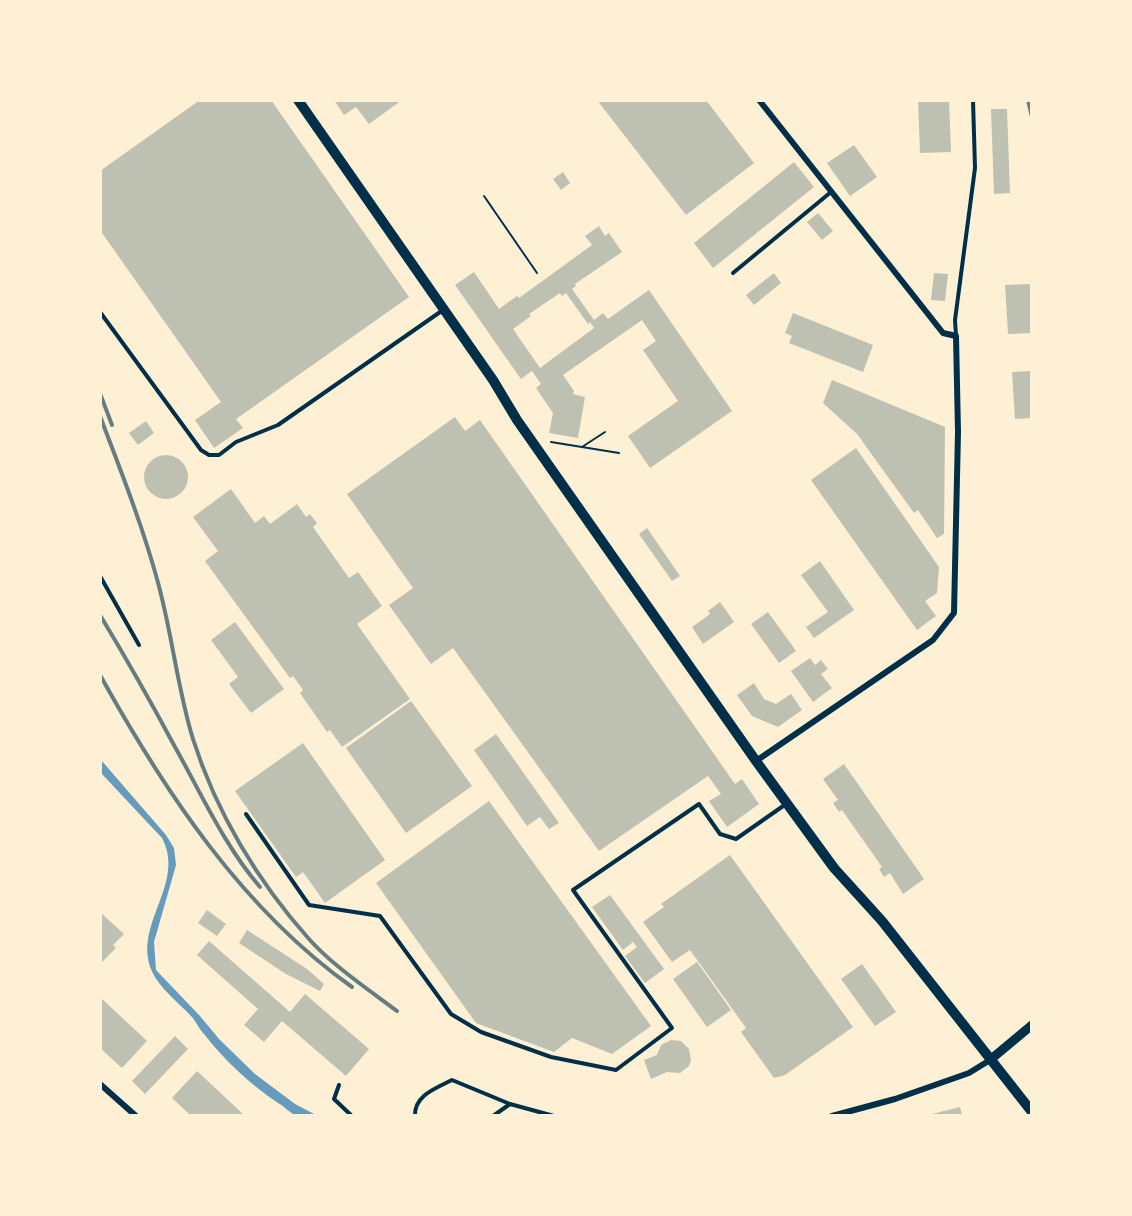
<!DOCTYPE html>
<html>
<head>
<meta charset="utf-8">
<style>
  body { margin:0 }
  #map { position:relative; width:1132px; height:1216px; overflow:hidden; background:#fdf0d5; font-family:Rubik,sans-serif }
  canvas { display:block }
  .frame { position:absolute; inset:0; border:102px solid #fdf0d5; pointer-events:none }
</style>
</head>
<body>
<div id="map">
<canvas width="1132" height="1216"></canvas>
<div class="frame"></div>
</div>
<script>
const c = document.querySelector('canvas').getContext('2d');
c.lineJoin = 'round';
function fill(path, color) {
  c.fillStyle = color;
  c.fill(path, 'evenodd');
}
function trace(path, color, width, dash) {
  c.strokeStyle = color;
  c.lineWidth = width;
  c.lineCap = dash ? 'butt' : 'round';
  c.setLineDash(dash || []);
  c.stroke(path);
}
fill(new Path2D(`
  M101,760l65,75 8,13 2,17 -22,77 2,28 44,46 19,23 36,35 40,30 21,11c-6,1 -14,2 -19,1 -6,-2 -13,-10 -19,-13 -28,-19 -53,-42 -74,-69 -5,-5 -8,-13 -13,-18 -16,-17 -40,-34 -43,-58 -6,-42 36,-78 14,-120l-61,-65z`), '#669bbc');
fill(new Path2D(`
  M200,100h71l138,197 -173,122 7,9 -29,20 -19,-28 26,-18 -121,-172v-59z
  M334,100h68l-33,24 -13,-17 -12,8z
  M597,100h109l48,63 -68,52z
  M918,100h31l2,52 -31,1z
  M991,109h16l3,84 -16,1z
  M854,145l23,32 -27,19 -23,-33z
  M794,162l20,25 -101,81 -19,-25z
  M563,172l7,11 -9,7 -8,-11z
  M818,213l15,18 -11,9 -15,-18z
  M599,226l6,10 4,-3 13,19 -47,32 1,2 -4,3 22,31 9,-7 5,6 41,-29 83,121 -82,57 -22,-32 50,-35 -35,-51 13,-9 -14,-21 -79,55 11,16 -1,3 12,3 -7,41 -29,-5 4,-20 -17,-25 5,-4 -9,-13 -11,8 -66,-94 19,-13 25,37 18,-13 2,2 73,-53 -7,-9zM560,293l2,3 4,-3 22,31 2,-2 4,6 -54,40 -27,-39 18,-13 -2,-2z
  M774,273l7,10 -27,22 -8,-10z
  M934,273l14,1 -3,27 -14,-1z
  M1031,284l1,49 -24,1 -3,-49z
  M793,313l80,32 -10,27 -74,-29 3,-7 -7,-3z
  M1032,371v47l-17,1 -3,-47z
  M832,380l113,47 -1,107 -7,4 -19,-28 -4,3 -57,-79 -34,-31z
  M455,417l10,14 15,-11 255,364 7,-5 17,25 -32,23 -18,-26 12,-7 -13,-18 -109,75 -146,-203 -22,16 -42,-59 24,-17 -66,-94z
  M146,421l8,12 -16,12 -9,-12z
  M856,448l83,119 -2,26 -12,8 11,15 -19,14 -106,-150z
  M144 477a22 22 0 1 1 44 0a22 22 0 1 1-44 0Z
  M231,489l24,34 9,-7 6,8 27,-20 9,13 4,-3 7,9 -4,4 36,51 9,-6 24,34 -25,18 53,75 -68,48 -12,-17 -3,2 -27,-39 3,-3 -10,-14 -3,2 -85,-117 13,-10 -25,-34z
  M647,528l33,48 -8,5 -33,-47z
  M820,561l34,49 -40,28 -8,-11 22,-15 -27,-37z
  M720,602l14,20 -31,22 -11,-17 18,-13 -2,-3z
  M768,612l28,39 -17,12 -28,-39z
  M235,622l49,67 -33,24 -22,-29 9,-7 -27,-37z
  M810,658l5,7 6,-5 7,9 -7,5 11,14 -19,14 -22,-31z
  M754,683l10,16 12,5 15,-10 11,16 -24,17 -26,-11 -15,-21z
  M411,701l61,85 -66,47 -60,-85z
  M496,734l63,89 -10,6 -9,-12 -13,9 -53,-76z
  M303,743l82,117 -60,43 -22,-31 -7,5 -61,-86z
  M844,764l80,115 -21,15 -13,-21 -6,4 -5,-8 3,-2 -40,-57 -3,2 -6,-9 5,-3 -15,-21z
  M489,801l162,225 -39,28 -40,-16 -18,14 -78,-29 -100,-140z
  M730,855l123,172 -68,48 -11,3 -33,-46 5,-4 -56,-78 -18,12 -29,-40 21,-15 -3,-3z
  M610,895l54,74 -19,14 -20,-27 12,-9 -4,-5 -10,8 -31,-43z
  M207,910l19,14 -9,12 -19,-13z
  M100,912l24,22 -11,11 3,3 -16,16z
  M247,930l60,39 17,15 -4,7 -34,-17 -47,-31z
  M209,941l81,71 15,-18 64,55 -23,27 -64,-55 -18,21 -20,-17 14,-16 -61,-54z
  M697,962l34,48 -24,17 -34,-48z
  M862,964l34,48 -21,14 -34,-47z
  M100,997l47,44 -25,27 -22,-20z
  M175,1036l13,13 -43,45 -13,-13z
  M671,1040l10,1 8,8 2,11 -2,6 -9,7 -13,-1 -16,7 -7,-19 13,-5 4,-10z
  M197,1071l46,43 -2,2h-50l-19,-18z
  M960,1107l2,9h-33l-1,-1z`), '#bec0b2');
trace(new Path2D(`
  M484,196l53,77
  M551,442l68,11
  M582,447l23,-15`), '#003049', 2);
trace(new Path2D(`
  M733,273l98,-81
  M100,312l101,138 8,5h10l17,-13 42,-17 165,-115
  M956,336l-1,-16 20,-152 -2,-68
  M100,576l39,69
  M246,814l63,91 71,11 71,98 30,18 70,25 65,13 56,-42 -99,-138 126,-86 21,30 16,5 50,-35
  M339,1085l-5,14 18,17
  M415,1116c-1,-21 22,-28 37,-36l58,24 44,12
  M493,1116l17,-12`), '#003049', 4);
trace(new Path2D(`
  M756,761l177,-121 21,-27 4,-181 -2,-96 -13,-3 -184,-233
  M100,1084l36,32
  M832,1116l63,-17 74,-26 21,-13`), '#003049', 6);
trace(new Path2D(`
  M990,1060l42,-35`), '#003049', 9);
trace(new Path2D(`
  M298,100l195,280 24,40 239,341 78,107 48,53 150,191`), '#003049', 10);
trace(new Path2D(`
  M1028,100l4,17
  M101,396l11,29
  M100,416c20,53 42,108 57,163 15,53 20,108 36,160 23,73 65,143 116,200 23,26 60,51 88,72
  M100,615c26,43 51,87 75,132 27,48 49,98 85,140
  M100,675c65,117 142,234 252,312`), '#657d81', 4);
</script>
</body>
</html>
